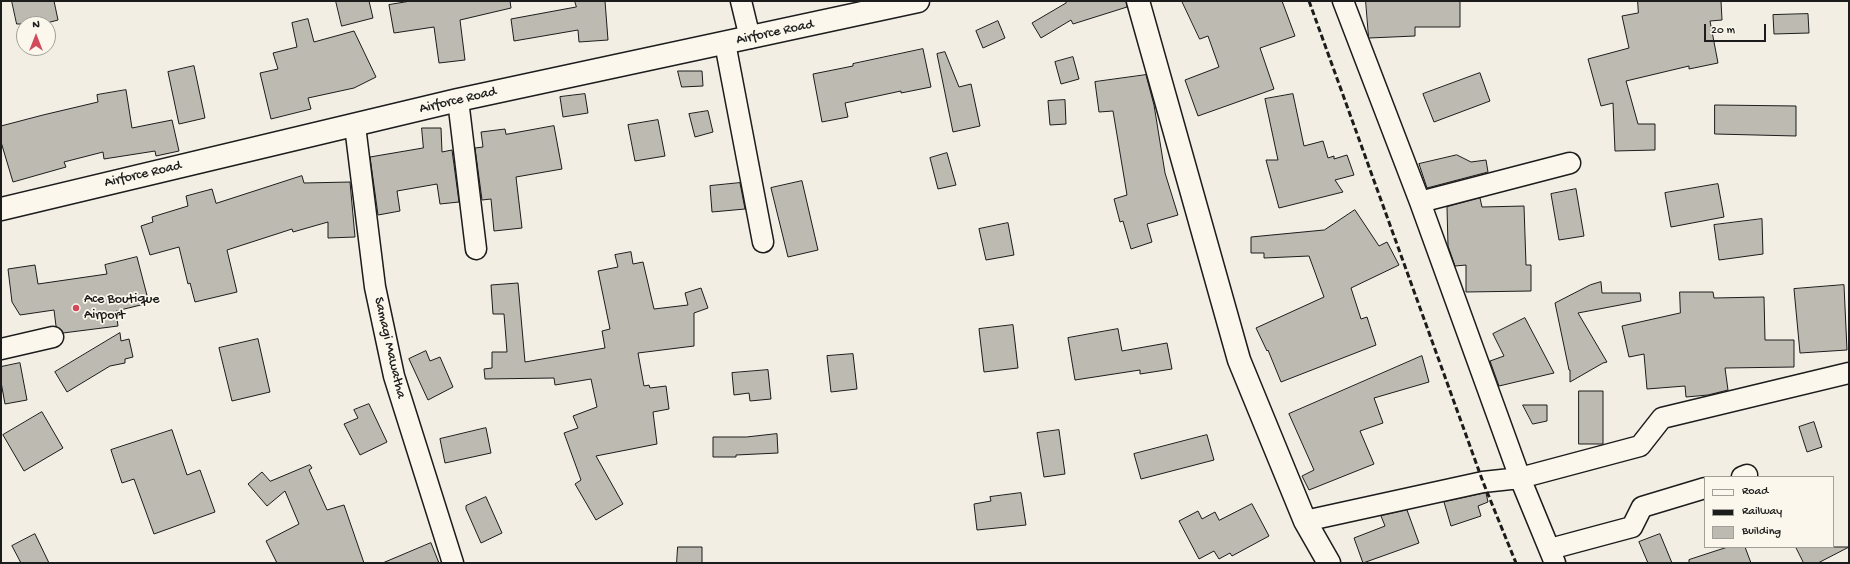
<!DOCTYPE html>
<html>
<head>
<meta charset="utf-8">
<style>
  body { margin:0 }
  #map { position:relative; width:1850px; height:564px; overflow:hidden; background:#f2eee4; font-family:"Gochi Hand",sans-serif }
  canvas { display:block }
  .frame { position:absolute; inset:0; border:2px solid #1c1c1c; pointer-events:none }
  .legend { position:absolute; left:1704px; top:476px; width:130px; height:72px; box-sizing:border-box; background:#fbf7ec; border:1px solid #a29f99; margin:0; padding:5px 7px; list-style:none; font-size:12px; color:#1c1c1c }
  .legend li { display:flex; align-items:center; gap:8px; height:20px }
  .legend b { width:20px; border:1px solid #a29f99 }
  .north { position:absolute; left:16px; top:16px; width:40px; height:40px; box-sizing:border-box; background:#fbf7ec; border:1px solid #a29f99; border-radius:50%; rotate:0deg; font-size:11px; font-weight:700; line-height:16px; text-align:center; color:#1c1c1c }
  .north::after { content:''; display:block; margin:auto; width:14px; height:18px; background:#d1495b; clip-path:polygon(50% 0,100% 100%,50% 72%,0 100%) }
  .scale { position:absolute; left:1704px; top:24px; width:62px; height:18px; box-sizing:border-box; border:2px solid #1c1c1c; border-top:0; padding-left:5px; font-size:12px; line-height:14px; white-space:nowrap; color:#1c1c1c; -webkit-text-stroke:3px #fbf7ec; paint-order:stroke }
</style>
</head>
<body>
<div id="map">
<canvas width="1850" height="564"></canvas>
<div class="frame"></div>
<ul class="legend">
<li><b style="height:5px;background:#fbf7ec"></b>Road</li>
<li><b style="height:5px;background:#1c1c1c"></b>Railway</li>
<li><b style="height:11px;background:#bdbab1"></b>Building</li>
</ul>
<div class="north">N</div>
<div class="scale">20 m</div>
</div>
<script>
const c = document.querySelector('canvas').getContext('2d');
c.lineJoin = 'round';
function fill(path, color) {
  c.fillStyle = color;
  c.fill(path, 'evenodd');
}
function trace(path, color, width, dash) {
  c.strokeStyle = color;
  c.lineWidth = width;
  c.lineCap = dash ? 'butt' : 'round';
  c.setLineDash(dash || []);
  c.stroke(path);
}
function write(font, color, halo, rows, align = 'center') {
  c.font = font + ' "Gochi Hand",sans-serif';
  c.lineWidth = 3.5;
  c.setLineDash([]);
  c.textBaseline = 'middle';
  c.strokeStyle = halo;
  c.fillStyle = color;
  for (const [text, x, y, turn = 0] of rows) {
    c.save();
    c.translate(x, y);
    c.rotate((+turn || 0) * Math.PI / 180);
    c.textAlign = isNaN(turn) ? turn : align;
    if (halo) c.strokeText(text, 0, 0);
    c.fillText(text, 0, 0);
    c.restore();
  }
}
const building = new Path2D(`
  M12,1h42l4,19 -15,4h-26z
  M336,1h33l4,17 -31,8z
  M411,1h99l1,7 -51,12 5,40 -26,3 -5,-36 -40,6 -5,-28z
  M575,1h30l3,39 -29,2 -1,-12 -64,11 -3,-22 65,-12z
  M1065,1h61l1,6 -54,17 -2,-4 -30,18 -9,-15 34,-20z
  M1182,1h100l13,35 -35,12 14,41 -76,27 -13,-36 34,-13 -11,-31 -8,3z
  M1366,1h94v26h-45v9l-46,2z
  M1638,1h83l1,19 -12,1 8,42 -29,6v-3l-63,15 12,43h17v26l-40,1 -2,-48 -12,3 -13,-47 41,-11 -7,-32 16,-3z
  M1808,14l1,19 -35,1 -1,-19z
  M308,19l6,23 40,-11 22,46 -22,11 -46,10 3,11 -40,10 -11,-46 18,-4 -5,-16 24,-6 -5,-24z
  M998,21l7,17 -22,10 -7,-17z
  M923,49l8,38 -30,6v-2l-56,12 3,14 -26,5 -9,-48 40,-8v-2z
  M945,52l14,35 12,-3 9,42 -27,6 -16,-78z
  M1073,57l6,22 -18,5 -6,-22z
  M194,66l11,52 -26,6 -11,-52z
  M678,71h24l1,15 -21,1z
  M1480,73l10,28 -56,21 -11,-28z
  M1146,75l8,30 11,68 13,42 -31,9 5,18 -21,7 -8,-28 -3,1 -6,-23 13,-4 -14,-84 -14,1 -4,-30z
  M126,90l6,38 40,-8 7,31 -23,5 -1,-5 -51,8 -1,-7 -39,10 2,5 -53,15 -12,-40v-16l42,-11 55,-13 -1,-7z
  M585,94l3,19 -25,4 -3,-20z
  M1293,94l11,52 19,-5 5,17 6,-2v3l13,-4 7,20 -19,5 8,12 -64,16 -13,-48h12l-13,-61z
  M1065,100l1,24 -16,1 -2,-24z
  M1715,105l81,1v30l-81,-2z
  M708,111l5,21 -18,5 -6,-23z
  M658,120l7,36 -30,5 -7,-36z
  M554,126l8,43 -46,8 6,51 -28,3 -3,-32 -9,1 -7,-52 8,-1 -2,-15 24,-3 1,5z
  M422,128h19l1,24 10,-2 7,52 -19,2 -3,-20 -40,7 3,20 -22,4 -8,-58 53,-9z
  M947,153l9,32 -18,4 -8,-31z
  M1457,155l14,7 15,-2 2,12 -61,16 -8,-24z
  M302,176l2,7 46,-1 5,55 -27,1v-16l-35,10 -1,-3 -65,21 10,42 -42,10 -5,-19 -2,1 -9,-37 -29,8 -9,-29 12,-4 -1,-5 36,-11 -2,-10 26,-7 4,14z
  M802,181l16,69 -30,7 -17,-69z
  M740,183l5,26 -33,3 -2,-26z
  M1718,184l6,33 -53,10 -6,-34z
  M1576,189l8,47 -25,4 -8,-46z
  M1480,198l2,9 42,-1 2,59h5v26l-65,1v-27l-11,1 -7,-20 -1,-39z
  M1355,210l24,36 8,-4 12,23 -48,23 10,31 6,-2 9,28 -95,37 -13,-32 -1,1 -11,-23 68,-31 -15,-41 -45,2v-5h-13v-16l73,-7z
  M1762,219l1,35 -44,6 -5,-35z
  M1008,223l6,32 -28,5 -7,-31z
  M631,252l2,12 10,-2 11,47 34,-4 -3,-12 16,-5 7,20 -14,5v33l-56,7 6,33 5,-1 1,3 16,-2 3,23 -16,3 4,32 -61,12 27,48 -27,16 -21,-36 6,-4 -17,-47 14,-5 -5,-12 24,-9 -6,-28 -36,6 -1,-7 -69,1 -1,-10 8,-1v-16h15l-3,-38h-11l-2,-29 27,-2 7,79 80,-14 -3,-17 8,-2 -12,-58 20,-4 -3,-12z
  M137,257l12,46 -33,8 2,15 -55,7 -7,-7 -2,-16 -34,5 -8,-13 -4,-33 27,-4 3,19 69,-10 -2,-9z
  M1601,282l1,11h38l1,8 -63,12 29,49 -4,1 -33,19v-12h-1l-14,-67 35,-18z
  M1844,285l3,65 -47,3 -6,-64z
  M1680,292h33l1,6 50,-1 1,43h29v27l-69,1 3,22 -20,5 -22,2 -1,-11 -38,3 -3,-35 -15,3 -7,-31 58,-13z
  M1525,318l29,55 -55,13 -9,-25 14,-5 -11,-22z
  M1013,325l5,43 -34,4 -5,-43z
  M1118,329l4,22 45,-8 5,26 -32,5v-4l-65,10 -7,-42z
  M120,333l1,8 8,-2 4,18 -8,2v4l-15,3 -43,26 -12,-20z
  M258,339l12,53 -38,9 -13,-53z
  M426,351l4,10 10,-4 13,30 -25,13 -19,-41z
  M853,354l4,35 -26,3 -4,-36z
  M1422,356l7,26 -55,16 9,25 -23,8 14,33 -65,26 -7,-14 12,-6 -25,-56z
  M20,363l7,37 -22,4 -4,-22v-15z
  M768,370l3,29 -21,2 -1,-8 -15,2 -2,-22z
  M1579,391h24v53h-24z
  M369,404l18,38 -27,13 -16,-31 14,-6 -4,-8z
  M1523,405h24v16l-14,3z
  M42,412l21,36 -39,23 -21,-36z
  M1814,422l8,25 -15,5 -8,-25z
  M486,428l5,25 -46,10 -5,-24z
  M172,430l15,45 13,-5 15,42 -61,22 -20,-55 -12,4 -11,-33z
  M1059,430l6,44 -21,3 -7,-44z
  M777,434l1,19 -42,2v2h-23v-20h33z
  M1207,435l7,25 -73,19 -7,-25z
  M310,465l2,3 -3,2 18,40 17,-5 20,58h-87l-11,-22 33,-17 -14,-33 -18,15 -19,-22 14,-12 8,9z
  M1021,493l5,32 -49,5 -3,-26 17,-3 -1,-4z
  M1486,493l2,9 -10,4 3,10 -30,10 -7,-24z
  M486,497l16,36 -21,10 -15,-34v-3z
  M1252,504l17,32 -37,20 -2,-3 -11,6 -5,-8 -15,8 -20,-38 19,-10 4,8 13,-7 4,8z
  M1407,510l12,33 -56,20 -9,-25 31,-12 -4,-10z
  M35,534l14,29h-28l-9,-17z
  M1660,534l12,29h-24l-9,-21z
  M431,543l8,20h-56z
  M678,547h24v16h-25z
  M1728,547h17l6,16h-62v-3z
  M1796,547h53l-31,16h-14z`);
fill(building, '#bdbab1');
trace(building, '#1c1c1c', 1);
const street = new Path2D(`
  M741,1l9,37
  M1343,1l77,201 100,276 35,85
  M725,43l38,199
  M458,100l18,149
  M355,126l20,161 19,89 59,187
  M1420,202l150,-39
  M1,349l52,-12
  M1742,477l5,-2
  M1305,521l178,-39 37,-4 120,-32 22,-28 187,-45
  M1550,549l82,-22 10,-20 63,-19`);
const secondary = new Path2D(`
  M1138,1l101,359 66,161 24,42
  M1,209l457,-109 460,-99`);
trace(street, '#1c1c1c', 23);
trace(secondary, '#1c1c1c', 25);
trace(street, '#fbf7ec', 20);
trace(secondary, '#fbf7ec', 22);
trace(new Path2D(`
  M1309,1l174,481 33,81`), '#1c1c1c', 3, [6, 3]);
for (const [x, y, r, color] of [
  [76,308,4,"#d1495b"]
]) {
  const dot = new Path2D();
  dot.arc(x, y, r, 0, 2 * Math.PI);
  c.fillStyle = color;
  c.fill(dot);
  trace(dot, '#fbf7ec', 1.5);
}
write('14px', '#1c1c1c', '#fbf7ec', [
  ["Airforce Road",775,33,-12],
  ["Airforce Road",458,101,-13],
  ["Airforce Road",143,175,-13],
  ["Samagi Mawatha",389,348,77]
]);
write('14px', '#1c1c1c', '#fbf7ec', [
  ["Ace Boutique",84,300],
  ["Airport",84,316]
], 'left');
</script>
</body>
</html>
